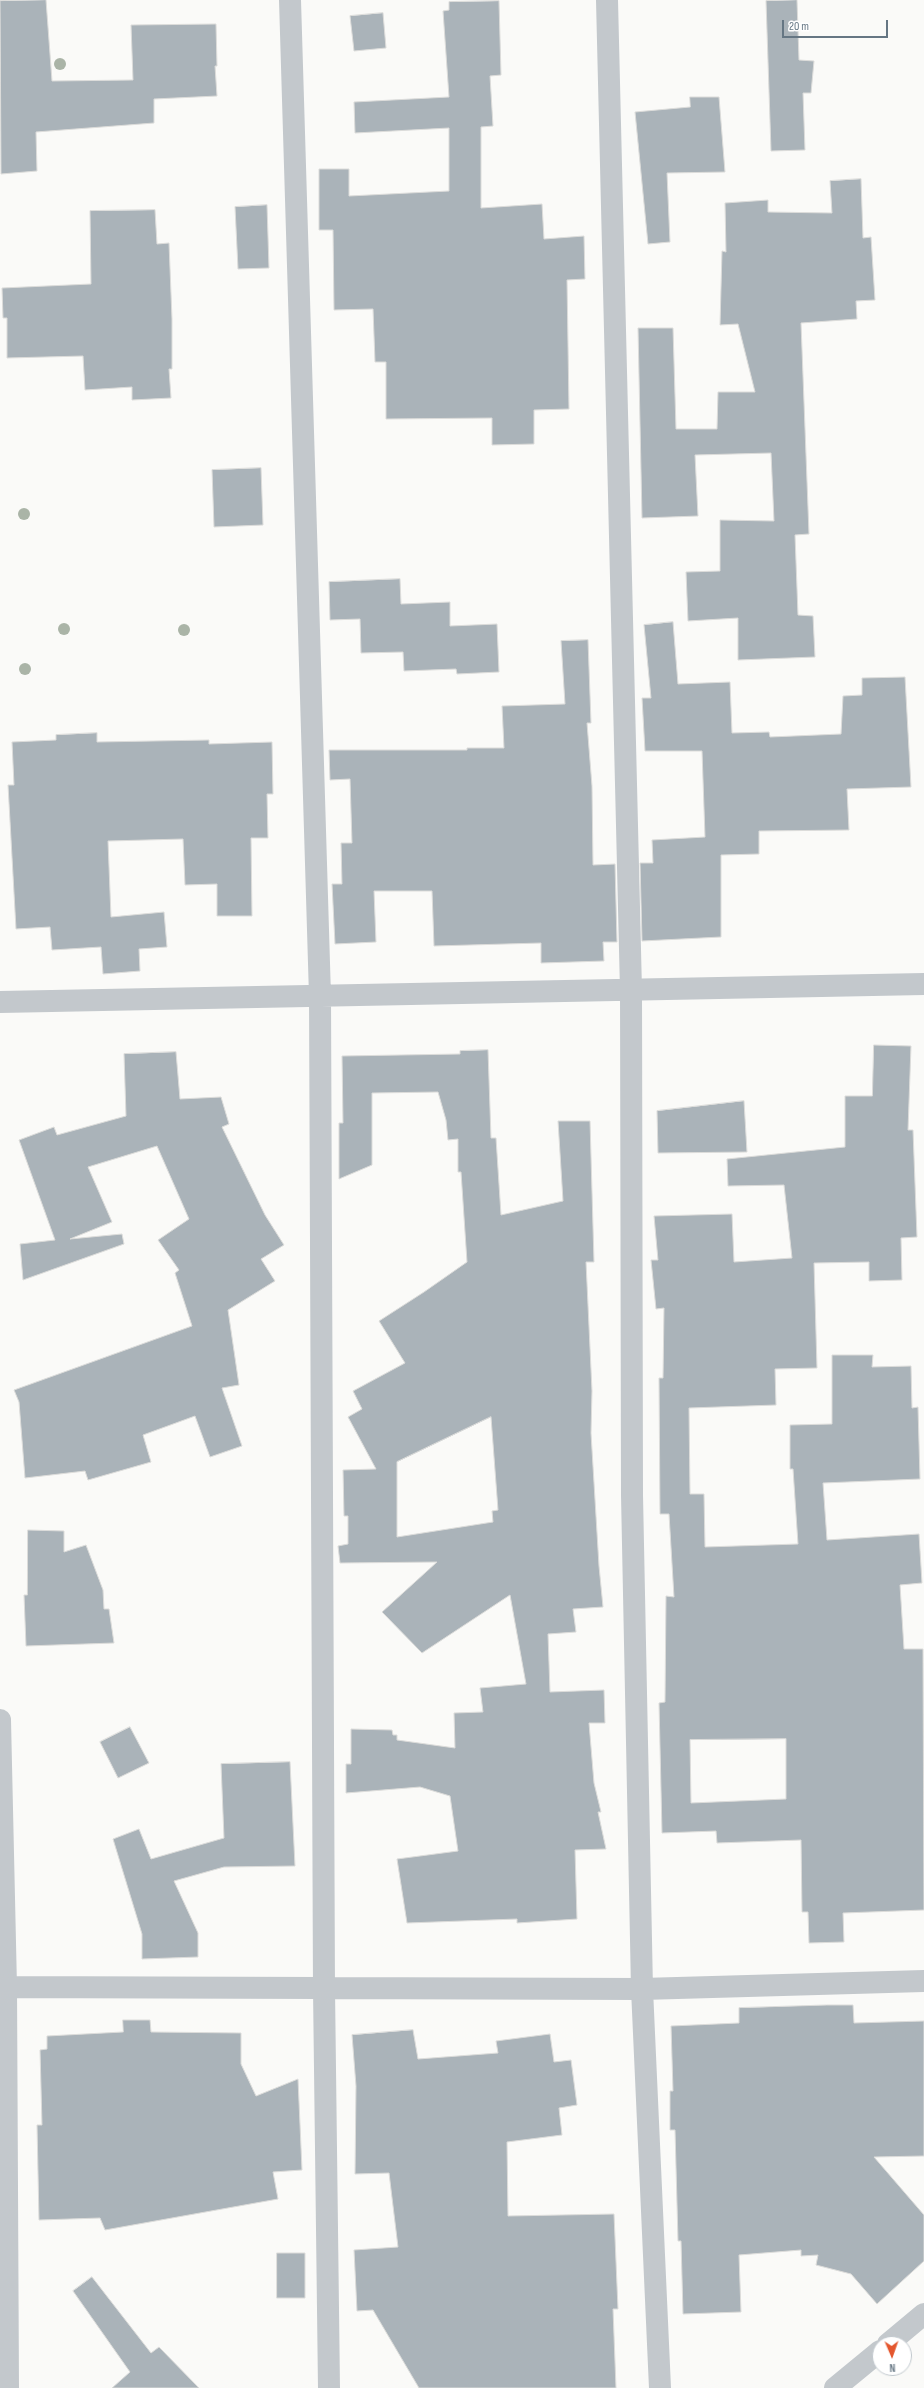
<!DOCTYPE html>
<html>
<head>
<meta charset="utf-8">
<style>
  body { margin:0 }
  #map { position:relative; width:924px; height:2388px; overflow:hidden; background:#fafaf8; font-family:"Sofia Sans Condensed",sans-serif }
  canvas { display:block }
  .north { position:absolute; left:872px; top:2336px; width:40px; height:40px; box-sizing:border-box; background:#fff; border:1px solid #c1c8cd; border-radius:50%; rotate:178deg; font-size:11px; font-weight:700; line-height:16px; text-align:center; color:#657683 }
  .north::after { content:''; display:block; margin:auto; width:14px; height:18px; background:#e4572e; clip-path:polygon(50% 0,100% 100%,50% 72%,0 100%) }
  .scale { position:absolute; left:782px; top:20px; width:106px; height:18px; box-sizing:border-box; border:2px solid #657683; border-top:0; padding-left:5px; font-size:12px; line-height:14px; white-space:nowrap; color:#657683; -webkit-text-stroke:3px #fff; paint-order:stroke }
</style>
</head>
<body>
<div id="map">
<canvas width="924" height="2388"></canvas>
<div class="north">N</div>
<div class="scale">20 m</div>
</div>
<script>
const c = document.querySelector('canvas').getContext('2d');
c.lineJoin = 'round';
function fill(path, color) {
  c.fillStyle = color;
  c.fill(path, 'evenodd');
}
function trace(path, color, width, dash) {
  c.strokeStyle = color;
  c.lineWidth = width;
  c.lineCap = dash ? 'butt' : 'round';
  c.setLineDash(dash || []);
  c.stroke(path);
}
const building = new Path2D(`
  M46,0l6,81 81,-1 -2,-55 85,-1 1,42h-2l2,30 -63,3v24l-118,9 1,39 -36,3 -1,-173z
  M797,0l2,60 15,1 -3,32h-8l2,57 -34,1 -5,-150z
  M499,1l2,74 -11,1 3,50 -12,1v81l61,-4 2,35 40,-3 1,43 -18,1 2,129 -35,1v34l-42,1v-27l-106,1v-57h-11l-2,-53 -39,1 -1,-80h-14v-61h30v27l100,-5v-63l-94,5 -1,-31 95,-5 -6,-86 6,-1v-8z
  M383,13l3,35 -32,3 -4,-35z
  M690,97h29l6,75 -58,1 3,69 -22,2 -13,-132 55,-5z
  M861,179l2,59 8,-1 4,63 -19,1 1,18 -56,4 8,211 -14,1 3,80 15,1 2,41 -77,3v-42l-50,3 -2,-49 34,-1v-51l54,1 -3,-68 -76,2 3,61 -56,2 -4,-190h35l3,101h41l1,-37h37l-17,-68 -18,1 2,-74 4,1 -1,-49 43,-3v12l64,1 -2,-32z
  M267,205l2,63 -31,1 -3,-62z
  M155,210l2,34 12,-1 3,76v50h-3l2,29 -39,2v-13l-47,3 -2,-34 -76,2v-40h-4l-1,-30 89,-4 -1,-73z
  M261,468l2,57 -49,2 -2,-57z
  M400,579l1,25 49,-2v24l47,-2 2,48 -42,2 -1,-5 -52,2 -1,-19 -42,1 -1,-34 -30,1 -1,-38z
  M673,622l5,62 52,-2 2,51 37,-1 1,5 71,-3 2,-38 19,-1v-17l43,-1 6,110 -64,2 2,41 -90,1v23l-38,1v82l-79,4 -2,-78h13l-1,-23 53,-3 -3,-86h-57l-3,-53h9l-7,-73z
  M588,640l3,83h-4l5,63 1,79 22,-1 2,78h-14l1,19 -63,2v-20l-107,3 -2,-55h-58l2,51 -41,2 -3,-60h10l-1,-41h11l-2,-64 -20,1 -1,-30h138v-2h37l-2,-42 63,-2 -4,-63z
  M97,733v9l112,-2v4l63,-2 1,52h-6l1,44h-17l1,78h-35v-32l-32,1 -2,-46 -75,2 3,76 53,-5 3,35 -28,2 1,22 -37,3 -2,-27 -49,3 -2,-23 -34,2 -8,-144h6l-2,-43 44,-2v-5z
  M874,1045l37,1 -3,84h5l4,107 -16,1 1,42 -33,1v-19l-55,1 3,105 -42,1 1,36 -87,3 1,86h14l1,53 93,-3 -5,-75h-3v-44l42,-1v-69h41l-1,12 39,-1 1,42 6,-1 2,72 -97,4 4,57 92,-6 3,49 -22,2 4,64h19l1,261 -81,3 1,29 -35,1 -1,-31h-6l-1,-72 -84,3 -1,-12 -54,2 -3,-130 6,-1 1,-106 8,1 -5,-83h-9l-1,-136h4l1,-70 -8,1 -5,-49h7l-4,-44 78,-2 2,48 58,-4 -8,-73 -56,1 -1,-27 118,-12v-51h27zM786,1739v60l-95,4 -1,-63z
  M488,1050l3,88h5l5,77 62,-14 -5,-80h32l4,141h-8l6,129 -1,42 8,133 4,41 -30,2 3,23 -28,2 2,58 54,-2 1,33h-16l5,60 7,29h-3l8,37 -31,1 2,69 -60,4v-4l-110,4 -10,-64 61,-8 -8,-55 -30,-9 -74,6v-29h5v-35l41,1 1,5h4v5l58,8 -1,-35 29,-1 -3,-24 46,-4 -16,-89 -88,58 -40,-41 55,-50 -97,1 -2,-17 10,-2v-28h-4l-1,-46 33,-1 -28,-52 14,-8 -9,-18 52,-28 -26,-42 45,-29 43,-30 -6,-90h-3v-33l-10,1 -2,-20 -8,-28 -66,1v72l-33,14v-56h4l-1,-67 118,-2v-3zM491,1417l7,93 -6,1 1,11 -96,15v-75z
  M176,1052l4,47 41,-2 8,27 -7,3 43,88 19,30 -23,14 14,22 -47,29 11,75 -17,3 20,58 -32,11 -15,-41 -52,19 8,27 -63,18 -3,-9 -60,7 -6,-76 -5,-12 178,-64 -17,-53 4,-3 -21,-30 31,-21 -32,-73 -69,21 24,55 -42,17 52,-5 2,10 -101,36 -3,-36 35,-4 -36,-100 35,-13 3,8 69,-19 -2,-62z
  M744,1101l3,51 -89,1 -1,-42z
  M28,1530l36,1v21l22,-7 17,45 1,19h5l5,34 -88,3 -2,-51h3z
  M130,1727l19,36 -31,15 -18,-36z
  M290,1762l5,104 -71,1 -50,14 24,52v24l-56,2v-25l-29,-95 26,-10 12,30 73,-21 -3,-74z
  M827,2005h26l1,18 70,-2v135l-50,1 50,58v46l-47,43 -26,-30 -35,-9 2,-10 -17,1v-6l-62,5 2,57 -58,2 -2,-73h-3l-3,-111h-5v-39h3l-2,-65 68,-3v-15z
  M123,2020h27l1,12 90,1v31l15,32 42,-17 4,91 -29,2 5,27 -173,31 -5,-12 -61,2 -2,-95h5l-2,-75 7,-1v-13l76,-4z
  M413,2030l5,29 80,-6 -2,-12 54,-7 4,28 17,-2 6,45 -18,3 3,27 -55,7 1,74 106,-2 4,95h-5l3,79h-197l-46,-78 -16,1 -3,-61 44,-3 -9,-74 -34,1 1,-88 -4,-51z
  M277,2253h28v45h-28z
  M92,2277l59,76 8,-6 40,41h-87l18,-16 -57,-81z`);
fill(building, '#aab3b9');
trace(building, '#dcdcda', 1);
trace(new Path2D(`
  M290,0l30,996 4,993 5,399
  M607,0l24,990 1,505 10,494 18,399
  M0,1002l924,-18
  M0,1720l6,267 2,401
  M0,1987l642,2 282,-8
  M888,2344l36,-30
  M835,2388l45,-37`), '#c3c8cc', 22);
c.fillStyle = '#aab4a7';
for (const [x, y] of [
  [60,64],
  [24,514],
  [64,629],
  [184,630],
  [25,669]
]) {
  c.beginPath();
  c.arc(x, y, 6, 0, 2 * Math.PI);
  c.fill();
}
</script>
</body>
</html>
